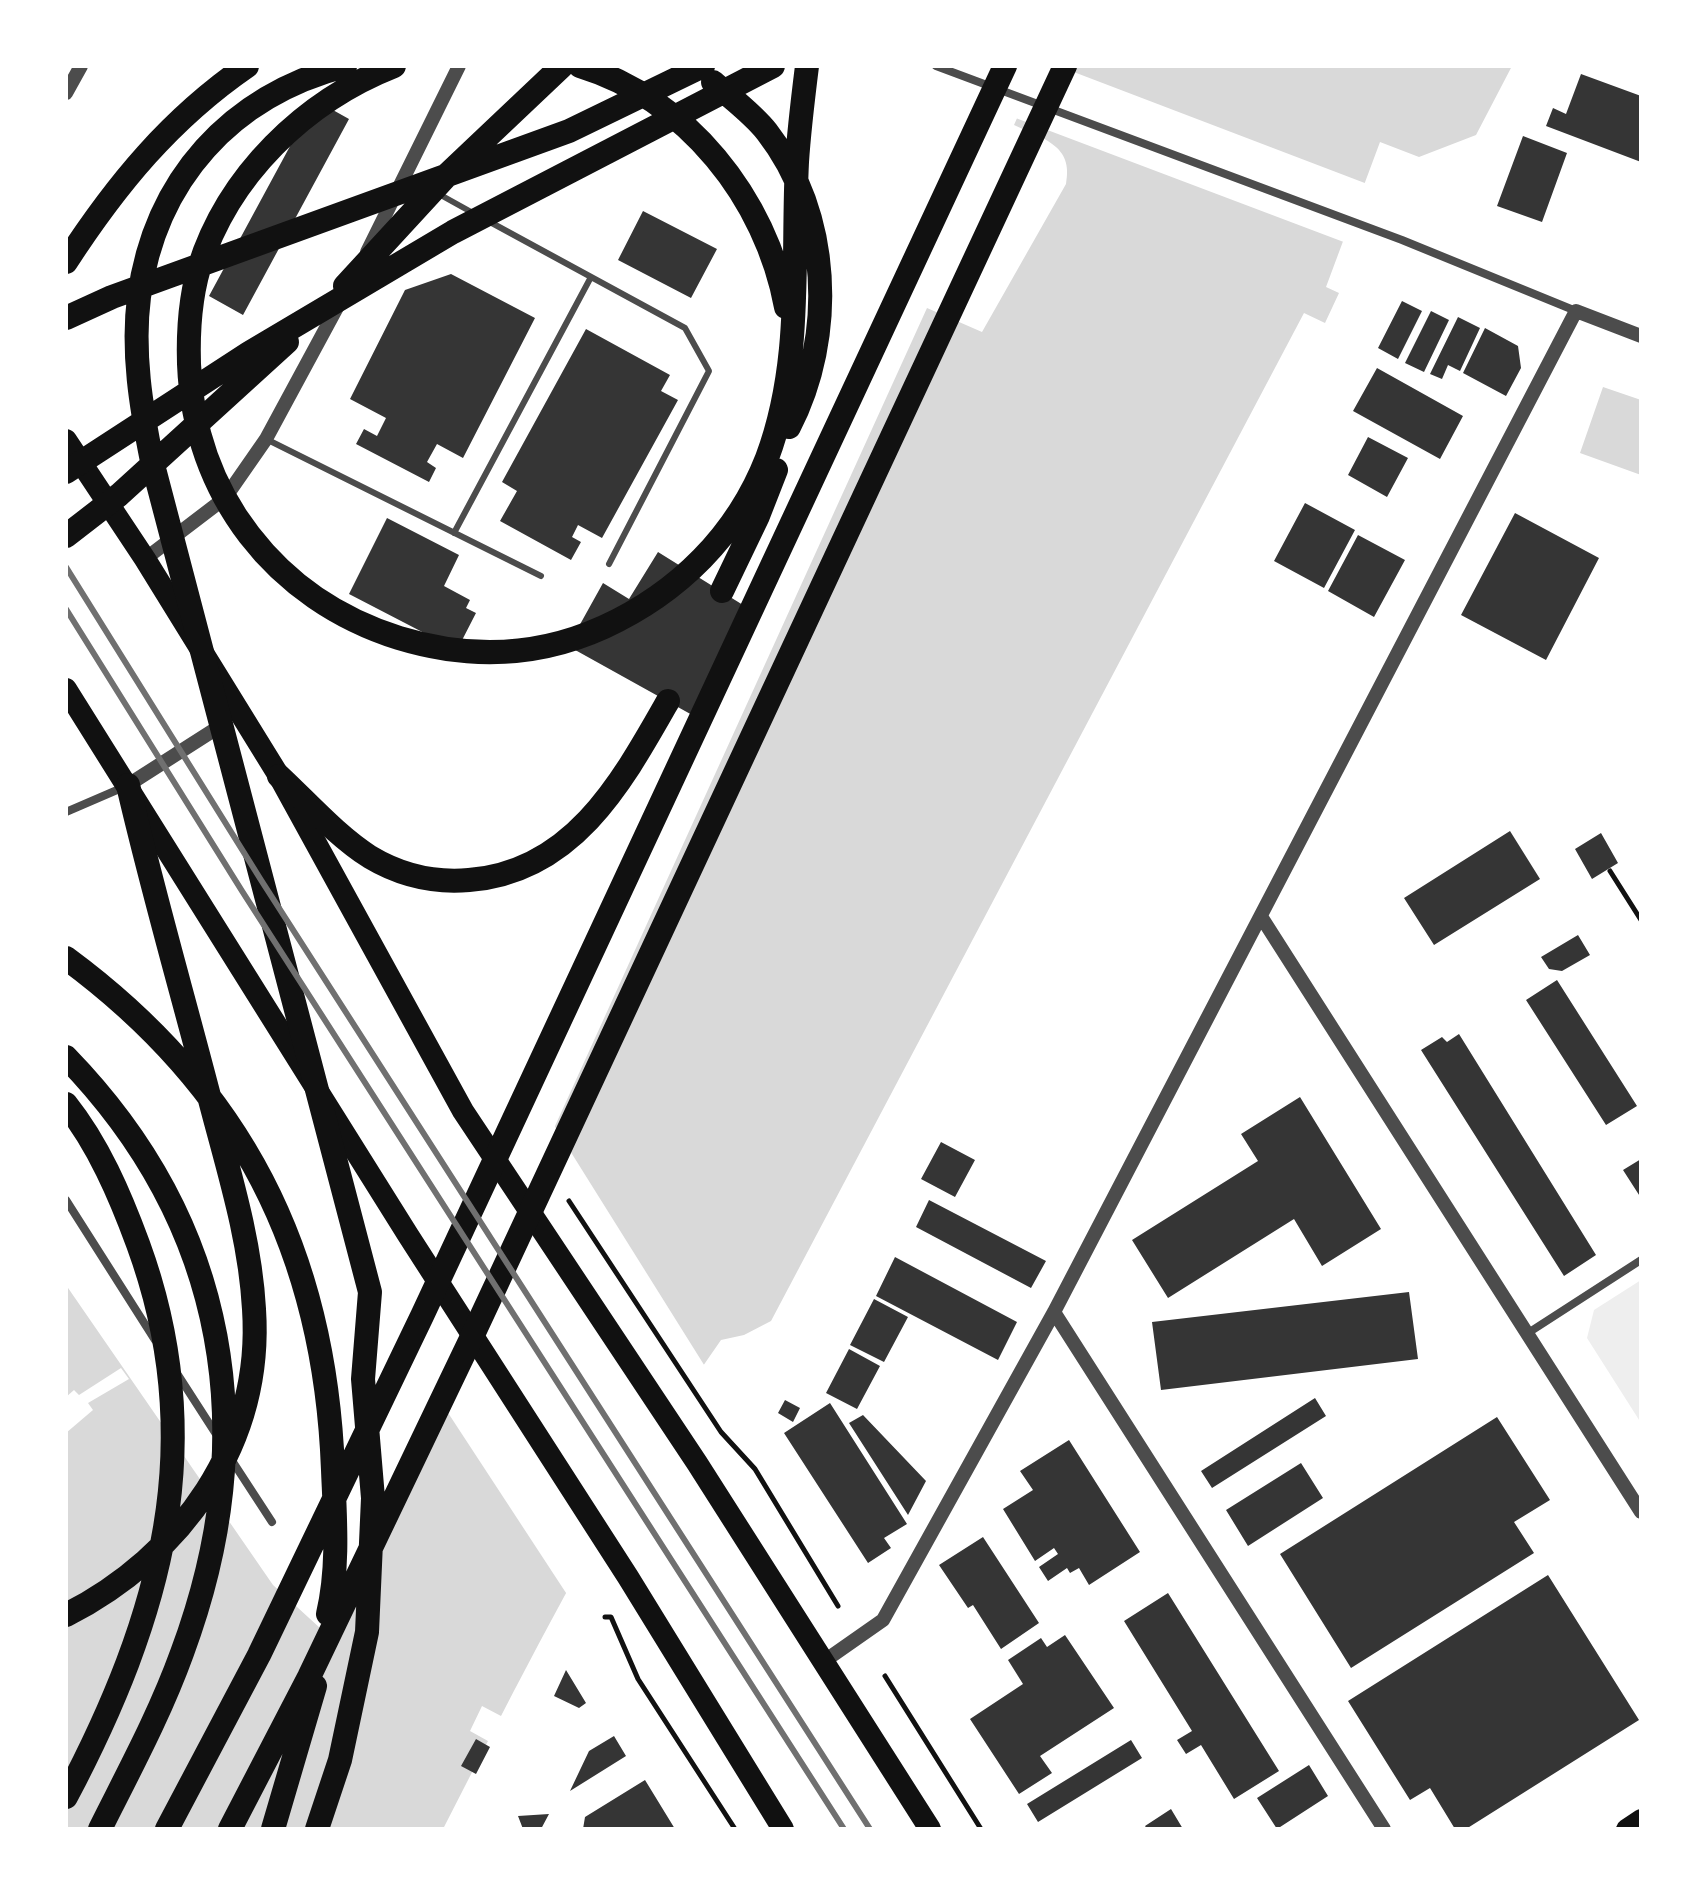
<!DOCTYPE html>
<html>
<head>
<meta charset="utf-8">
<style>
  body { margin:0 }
  #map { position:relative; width:1707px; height:1895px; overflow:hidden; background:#fff; font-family:"Space Grotesk",sans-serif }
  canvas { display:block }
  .frame { position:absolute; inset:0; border:68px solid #fff; pointer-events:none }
</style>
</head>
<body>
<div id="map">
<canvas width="1707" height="1895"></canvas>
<div class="frame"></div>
</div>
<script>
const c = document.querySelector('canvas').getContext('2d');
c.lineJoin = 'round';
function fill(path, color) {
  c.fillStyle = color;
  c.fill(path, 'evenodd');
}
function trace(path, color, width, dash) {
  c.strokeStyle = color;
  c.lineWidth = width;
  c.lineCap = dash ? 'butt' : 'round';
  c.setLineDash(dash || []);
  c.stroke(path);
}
fill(new Path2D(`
  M1641,1280v143l-54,-85 7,-28z`), '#eee');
fill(new Path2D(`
  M1040,66h472l-36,69 -57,22 -39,-15 -54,145 13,6 -14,30 -21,-10 -533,1008 -27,14 -23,5c-84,119 -153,247 -220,376l-19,-10 -12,25 18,10 -45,88h-377v-544l207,300 59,54 107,-237 116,-276 372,-818 55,24 84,-148c8,-39 -23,-45 -52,-59z
  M1603,387l38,13v75l-61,-22z`), '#d9d9d9');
fill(new Path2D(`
  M1036,66h22l312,119 -21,59 -336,-127z
  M552,1122l154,246 -31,45 -107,183 -131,-200z
  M121,1368l8,11 -41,24 5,7 -27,23v-36l8,-7 5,5z`), '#fff');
fill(new Path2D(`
  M1581,74l60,22v66l-95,-36 7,-18 13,6z
  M315,100l34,19 -106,196 -34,-19z
  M1523,136l44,17 -25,69 -45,-16z
  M643,211l74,38 -26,49 -73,-38z
  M451,274l84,44 -72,140 -26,-14 -10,18 9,6 -7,14 -73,-38 8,-15 13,7 9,-18 -36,-19 55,-109z
  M1402,301l20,10 -24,48 -20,-11z
  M1431,311l18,9 -25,52 -19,-9z
  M1458,317l22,11 -20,43 -12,-6 -6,14 -12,-5z
  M1485,328l33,18 3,22 -15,28 -43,-23z
  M586,329l84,46 -9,16 17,9 -76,138 -24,-13 -6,12 9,5 -10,18 -71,-39 17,-30 -15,-9z
  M1377,368l86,48 -23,43 -87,-48z
  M1368,437l40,21 -21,39 -39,-22z
  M1305,503l50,27 -31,58 -50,-27z
  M1515,513l84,45 -53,102 -85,-45z
  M387,518l72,37 -15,31 26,14 -4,8 10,5 -19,37 -108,-56z
  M1358,535l47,25 -31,57 -46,-26z
  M658,552l93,58 -57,106 -126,-70 35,-63 26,16z
  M1510,831l30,48 -106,66 -30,-47z
  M1601,833l17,30 -26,16 -17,-30z
  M1578,935l12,20 -28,16 -13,-2 -8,-12z
  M1557,980l80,126 -31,19 -80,-125z
  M1459,1034l137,221 -32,21 -143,-226 21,-13 5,5z
  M1300,1097l81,132 -59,37 -28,-47 -126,79 -36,-58 126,-79 -17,-27z
  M941,1142l34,18 -20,37 -34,-18z
  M1641,1159v39l-18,-28z
  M929,1200l117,61 -15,27 -115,-61z
  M895,1257l122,65 -19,38 -122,-64z
  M1409,1292l9,67 -257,31 -9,-68z
  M874,1299l34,18 -24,45 -34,-17z
  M849,1349l31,17 -23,43 -31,-16z
  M1315,1398l11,18 -114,72 -11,-17z
  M785,1400l15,8 -7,14 -15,-9z
  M830,1403l77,121 -23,14 7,10 -23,15 -84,-130z
  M863,1415l63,66 -18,34 -59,-92z
  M1497,1417l53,83 -36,22 20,31 -183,115 -71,-114z
  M1069,1440l71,112 -51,33 -10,-17 -9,5 -3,-5 -19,13 -9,-14 19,-13 -4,-6 -19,13 -32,-52 30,-19 -13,-19z
  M1301,1463l22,35 -75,48 -22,-36z
  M983,1537l56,86 -38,26 -28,-44 -5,3 -29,-43z
  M1548,1575l91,145 -173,109h-11l-25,-41 -20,12 -62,-99z
  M1168,1593l111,178 -45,28 -33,-54 -15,9 -9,-14 15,-9 -68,-110z
  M1065,1635l49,73 -74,48 12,17 -33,21 -49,-75 53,-35 -15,-24 33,-22 6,9z
  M566,1670l20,33 -7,5 -25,-12z
  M614,1736l12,20 -56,35 19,-40z
  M476,1739l14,8 -14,27 -15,-8z
  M1131,1740l11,18 -104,64 -11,-18z
  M1309,1765l19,31 -51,33 -20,-31z
  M645,1780l30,49h-92l2,-12z
  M1171,1809l12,20h-36l-2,-3z
  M549,1814l-8,15h-18l-5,-13z`), '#353535');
trace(new Path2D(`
  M1610,871l31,49
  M569,1201l152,231 34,37 83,137
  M605,1617h6l27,62 97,150
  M885,1676l96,153`), '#111', 5);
trace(new Path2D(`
  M437,193l36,20
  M490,222l195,106 24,43 -100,193
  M266,439l275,137
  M454,533l137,-256`), '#4c4c4c', 6);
trace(new Path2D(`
  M936,66l466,174 174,71
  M66,812l58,-25
  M66,1200l89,140
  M1528,1333l113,-73
  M178,1375l38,59
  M229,1456l43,66`), '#4c4c4c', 8);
trace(new Path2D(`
  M66,93l15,-27
  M367,252l92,-186
  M145,559l80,-61 41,-59 74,-137
  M128,785l97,-62
  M1262,918l379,594
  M1054,1312l330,517
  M823,1662l60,-42 171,-308 522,-1001 65,25`), '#4c4c4c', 14);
trace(new Path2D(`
  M1626,1829l15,-10`), '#111', 20);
trace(new Path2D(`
  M66,440l79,119 134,217 184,335 234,352 233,366
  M66,689l342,546 220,342 155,252`), '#111', 22);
trace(new Path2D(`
  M394,66c-89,35 -166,109 -195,202 -9,31 -11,64 -10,96 5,130 86,235 210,274 69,21 139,19 205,-11 74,-34 133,-92 163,-169 36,-96 25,-196 30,-296 2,-32 6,-64 10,-96
  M580,66c107,33 186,132 206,241
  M713,82c18,16 39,31 54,50 64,82 69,204 22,295
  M66,262c50,-77 104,-143 181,-196
  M345,286l104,-113 113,-107
  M66,318l46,-21 457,-166 134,-65
  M66,472l183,-119 204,-121 320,-166
  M66,536l53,-41 168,-153
  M722,591l36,-75 18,-46
  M279,776c29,27 58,60 91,81 30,18 64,26 99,23 104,-8 153,-98 199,-179
  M66,958c175,129 259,294 267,512 2,48 6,97 -5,144
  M66,1057c163,168 197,378 116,596 -22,61 -53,118 -82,176
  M66,1104c32,40 54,91 72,140 73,199 23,373 -72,553
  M66,1615c116,-59 197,-172 188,-306 -4,-73 -27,-143 -45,-213 -27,-104 -57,-207 -81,-311
  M167,1829l92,-174 163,-339 583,-1250
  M230,1829l79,-152 161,-336 595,-1275
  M273,1829l42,-143
  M317,1829l23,-69 27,-128 6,-134 -10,-119 7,-87 -218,-831c-11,-54 -20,-109 -13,-164 16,-118 92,-201 206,-231`), '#111', 24);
trace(new Path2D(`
  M66,567l195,313 609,949
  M66,609l176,282 602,938`), '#707070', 6);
</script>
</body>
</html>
